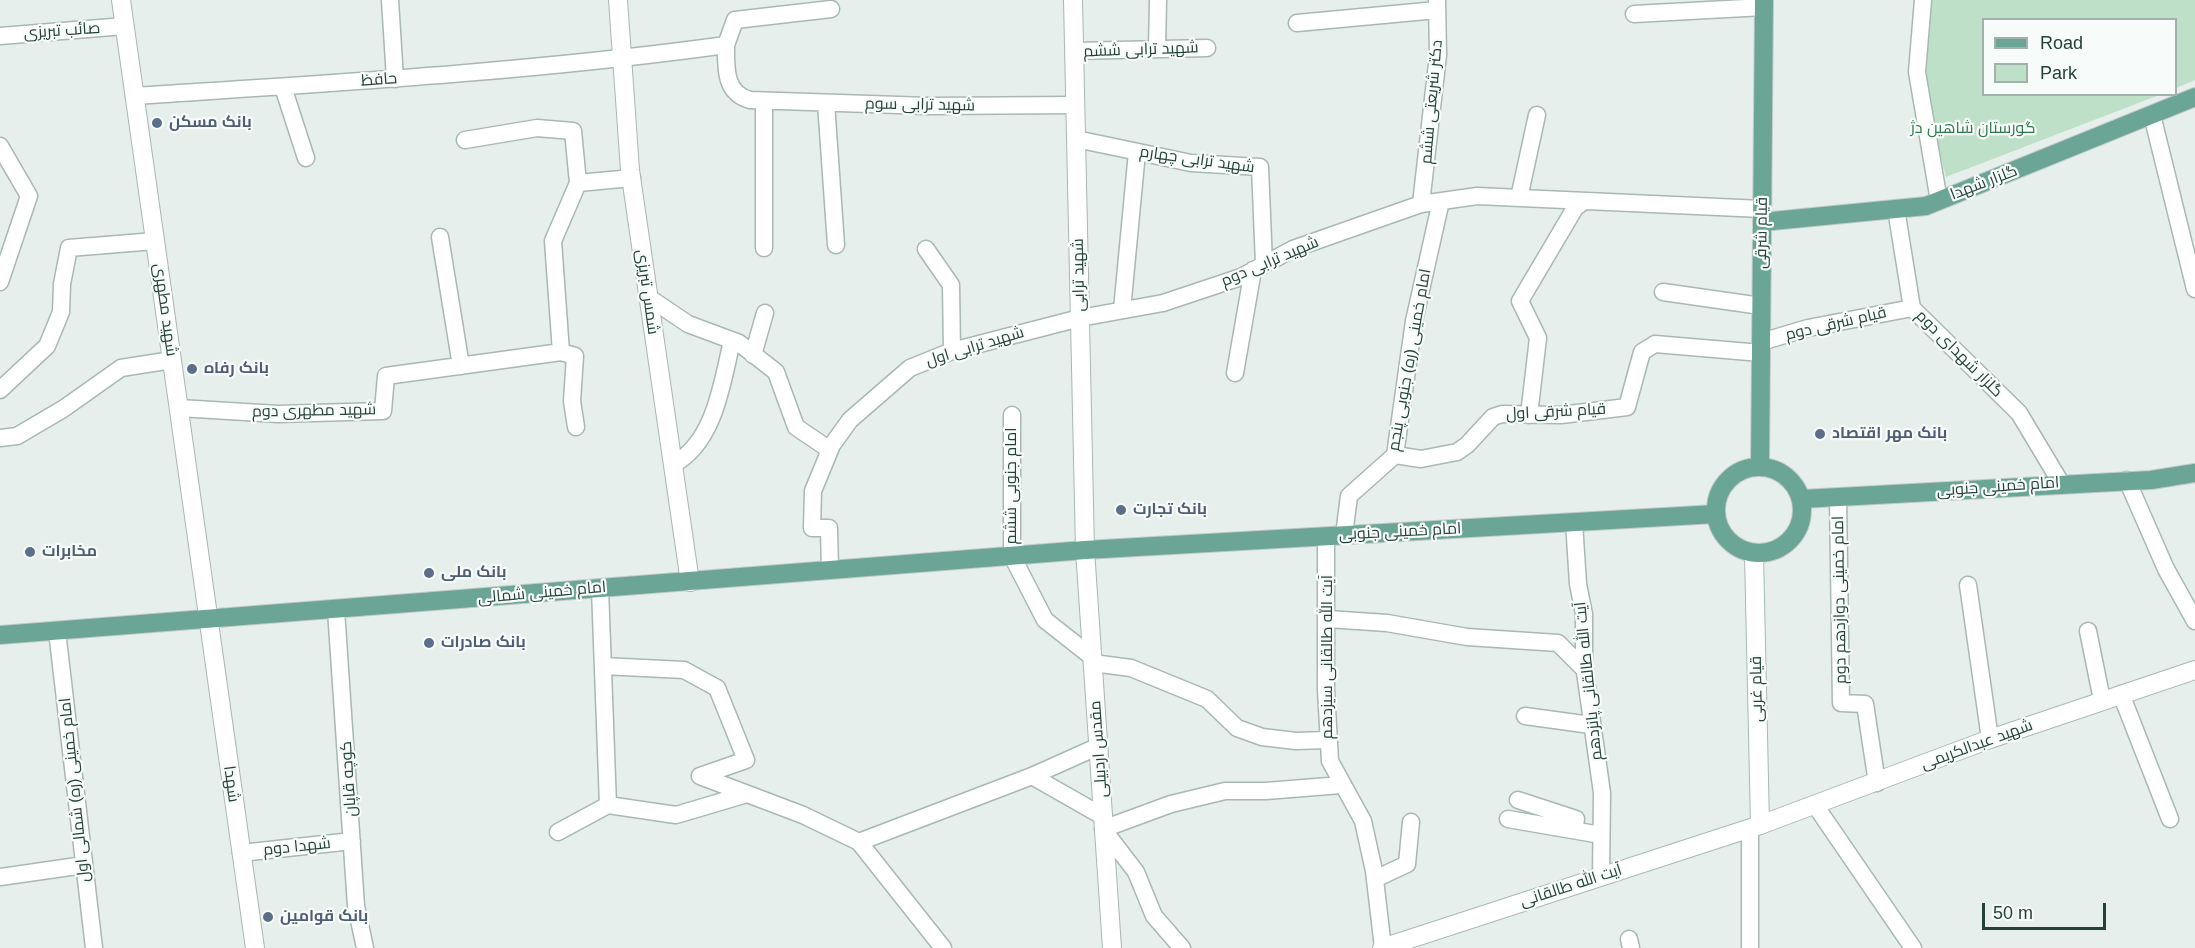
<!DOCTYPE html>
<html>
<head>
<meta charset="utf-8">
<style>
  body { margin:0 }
  #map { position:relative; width:2195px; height:948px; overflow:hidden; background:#e6efeb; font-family:Helvetica,sans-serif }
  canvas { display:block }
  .legend { position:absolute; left:1982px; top:18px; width:195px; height:78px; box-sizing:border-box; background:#f7fbf9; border:2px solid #a3b1ad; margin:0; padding:8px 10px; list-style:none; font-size:18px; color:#24423a }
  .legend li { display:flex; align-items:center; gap:12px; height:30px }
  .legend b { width:30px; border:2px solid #a3b1ad }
  .scale { position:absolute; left:1982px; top:903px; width:124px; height:27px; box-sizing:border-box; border:3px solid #24423a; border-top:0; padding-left:8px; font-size:18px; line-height:21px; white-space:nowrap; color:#24423a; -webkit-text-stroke:4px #f7fbf9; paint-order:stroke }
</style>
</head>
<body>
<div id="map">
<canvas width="2195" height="948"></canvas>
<ul class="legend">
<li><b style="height:8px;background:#6aa596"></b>Road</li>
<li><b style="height:16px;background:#bfe0c8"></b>Park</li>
</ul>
<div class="scale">50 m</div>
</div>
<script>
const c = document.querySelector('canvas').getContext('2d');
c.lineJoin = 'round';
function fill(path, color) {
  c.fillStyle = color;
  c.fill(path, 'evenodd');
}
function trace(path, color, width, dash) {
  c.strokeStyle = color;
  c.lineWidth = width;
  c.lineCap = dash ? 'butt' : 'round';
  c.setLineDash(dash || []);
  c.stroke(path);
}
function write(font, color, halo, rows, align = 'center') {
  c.font = font + ' Helvetica,Cairo,sans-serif';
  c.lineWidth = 4.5;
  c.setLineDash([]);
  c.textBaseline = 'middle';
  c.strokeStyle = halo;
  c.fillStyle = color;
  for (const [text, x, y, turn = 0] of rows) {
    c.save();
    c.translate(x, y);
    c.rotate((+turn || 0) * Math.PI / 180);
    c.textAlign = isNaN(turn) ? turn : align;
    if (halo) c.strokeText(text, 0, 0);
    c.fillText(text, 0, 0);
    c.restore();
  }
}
fill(new Path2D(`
  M1930,0h265v80l-19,8v-68h-192v74l175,1 -213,82c-13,-54 -33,-122 -16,-177z`), '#bfe0c8');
const minor = new Path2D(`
  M390,0l5,79
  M1923,0l-6,72 22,129
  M1634,14l130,-7
  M1297,23l140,-13
  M0,36l125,-10
  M726,45l9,-25 96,-11
  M1157,49l1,-49
  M1074,51l133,-3
  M283,87l23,71
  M134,96c198,-13 396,-24 592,-51 0,22 -2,48 24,55l178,6 147,-1
  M826,103l10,142
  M2152,115l43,174
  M1076,139l115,24 69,4 4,97
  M465,140l72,-12 36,3 5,52
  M0,146l29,50 -29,86
  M1519,198l18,-83
  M1421,204l17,-149 -1,-55
  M1896,209l16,99 107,105 42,70
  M440,237l21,129
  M764,248v-147
  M926,249l25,36 1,66
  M1663,292l98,14
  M648,297l40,27 51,19 37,29 20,55 34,23
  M1122,310l15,-158
  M1761,342l47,-14 104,-20
  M561,352l-8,-111 25,-58 54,-5
  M753,355l12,-42
  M1235,373l18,-103
  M0,390l47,-44 14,-34 1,-28 7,-36 86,-7
  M179,408l99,6 105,-3 3,-35 175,-24 14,4 -3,45 4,26
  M1012,415v141l33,64 47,37
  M1529,415l9,-77 -18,-37 55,-93 9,-7
  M0,438l17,-2 46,-27 58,-41 51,-8
  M1395,455l26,4 36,-7 10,-7 26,-28 9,-3 59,1 66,-8 15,-55 13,-8 106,9
  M674,464c41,-23 48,-81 58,-123
  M2127,480l39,89 29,52
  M1838,497l3,206 24,1 12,79
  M1574,522l4,62 6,30v51l18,128 -1,84
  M1344,535l5,-39 46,-41 19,-134 27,-120
  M1326,537v153l4,71 33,60 11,50 9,77
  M830,570l-1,-42h-17l1,-37 19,-46 18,-25 60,-52 42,-17 128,-33 83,-15 78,-26 52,-28 128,-45 56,-8 285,13
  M1968,585l22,154
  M600,589l8,216
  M336,610l20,296 9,42
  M1328,619l59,4 80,14 91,6 27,27
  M57,631l37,317
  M2088,631l14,69
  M1093,663l38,5 76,31 30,29 25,9 34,4 31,-1
  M603,666l81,4 33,18 29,72 -46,16
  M2121,694l49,125
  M1525,716l66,9
  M700,776l103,39 56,27 173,-66 67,-30
  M1032,776l72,41
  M1518,800l58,19 -2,11
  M1815,805l98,143
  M1508,819l93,16
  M558,832l50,-27 68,10 71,-21
  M859,842l84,106
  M241,853l111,-12
  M0,877l84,-12
  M1375,879l32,-15 4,-42
  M1629,939l2,9
  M1182,948l-28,-32 -18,-44 -33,-43 68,-25 54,-13h41l75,-6
  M1750,948v-120`);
const tertiary = new Path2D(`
  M121,0l134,948
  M618,0l12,170 60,412
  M1073,0l12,550 27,398
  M1760,825l230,-86 205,-69`);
const secondary = new Path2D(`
  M1382,948l378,-123 -6,-271`);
const primary = new Path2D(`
  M1762,222l164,-16 269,-109
  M1760,466l4,-466
  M1716 510a43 43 0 1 1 86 0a43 43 0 1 1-86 0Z
  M1802,499l349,-19 44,-7
  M0,635l1085,-85 631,-36`);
trace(minor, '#a8b8b2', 19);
trace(tertiary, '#a8b8b2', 20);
trace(secondary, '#a4bbb3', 20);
trace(primary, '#c2cac8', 20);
trace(minor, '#fff', 16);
trace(tertiary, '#fff', 18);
trace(secondary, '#fff', 18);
trace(primary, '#6aa596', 18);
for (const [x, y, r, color] of [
  [157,123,6,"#5c6f8a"],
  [192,369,6,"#5c6f8a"],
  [1820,434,6,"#5c6f8a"],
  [1121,510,6,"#5c6f8a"],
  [30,552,6,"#5c6f8a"],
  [429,573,6,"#5c6f8a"],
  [429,643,6,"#5c6f8a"],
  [268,917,6,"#5c6f8a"]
]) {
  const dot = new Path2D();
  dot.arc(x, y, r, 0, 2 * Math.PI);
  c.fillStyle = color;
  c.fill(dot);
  trace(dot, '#f7fbf9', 2);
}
write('16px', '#24423a', '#f7fbf9', [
  ["صائب تبریزی",62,31,-4],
  ["شهید ترابی ششم",1141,50,-2],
  ["حافظ",379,80,-4],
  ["دکتر شریعتی ششم",1432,102,-85],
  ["شهید ترابی سوم",920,105,1],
  ["شهید ترابی چهارم",1197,160,8],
  ["گلزار شهدا",1984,183,-21],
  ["قیام شرقی",1762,233,-89],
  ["شهید ترابی دوم",1270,262,-23],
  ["شهید ترابی",1079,275,-91],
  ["شمس تبریزی",647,292,82],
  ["شهید مطهری",165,310,82],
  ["قیام شرقی دوم",1836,324,-13],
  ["شهید ترابی اول",975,347,-17],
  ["گلزار شهدای دوم",1959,354,45],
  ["امام خمینی (ره) جنوبی پنجم",1410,360,-80],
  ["شهید مطهری دوم",314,411,-1],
  ["قیام شرقی اول",1556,412,-3],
  ["امام جنوبی ششم",1012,486,-90],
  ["امام خمینی جنوبی",1998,487,-4],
  ["امام خمینی جنوبی",1400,532,-3],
  ["امام خمینی شمالی",542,593,-5],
  ["امام خمینی دوازدهم دوم",1840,600,-91],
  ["آیت الله طالقانی سیزدهم",1328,657,-90],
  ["آیت الله طالقانی پانزدهم",1589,681,-96],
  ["قیام غربی",1757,689,-91],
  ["شهید عبدالکریمی",1977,745,-20],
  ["مقدس اردبیلی",1099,749,-94],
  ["کوچه قاپان",349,779,-94],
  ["شهدا",231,784,82],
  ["امام خمینی (ره) شمالی اول",75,790,-96],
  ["شهدا دوم",297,847,-6],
  ["آیت الله طالقانی",1571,886,-18]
]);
write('bold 16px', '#4e5e75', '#f7fbf9', [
  ["بانک مسکن",169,123],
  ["بانک رفاه",204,369],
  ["بانک مهر اقتصاد",1832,434],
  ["بانک تجارت",1133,510],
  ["مخابرات",42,552],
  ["بانک ملی",441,573],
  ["بانک صادرات",441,643],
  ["بانک قوامین",280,917]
], 'left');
write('16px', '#2d7a4b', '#f7fbf9', [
  ["گورستان شاهین دژ",1973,129]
]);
</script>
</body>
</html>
